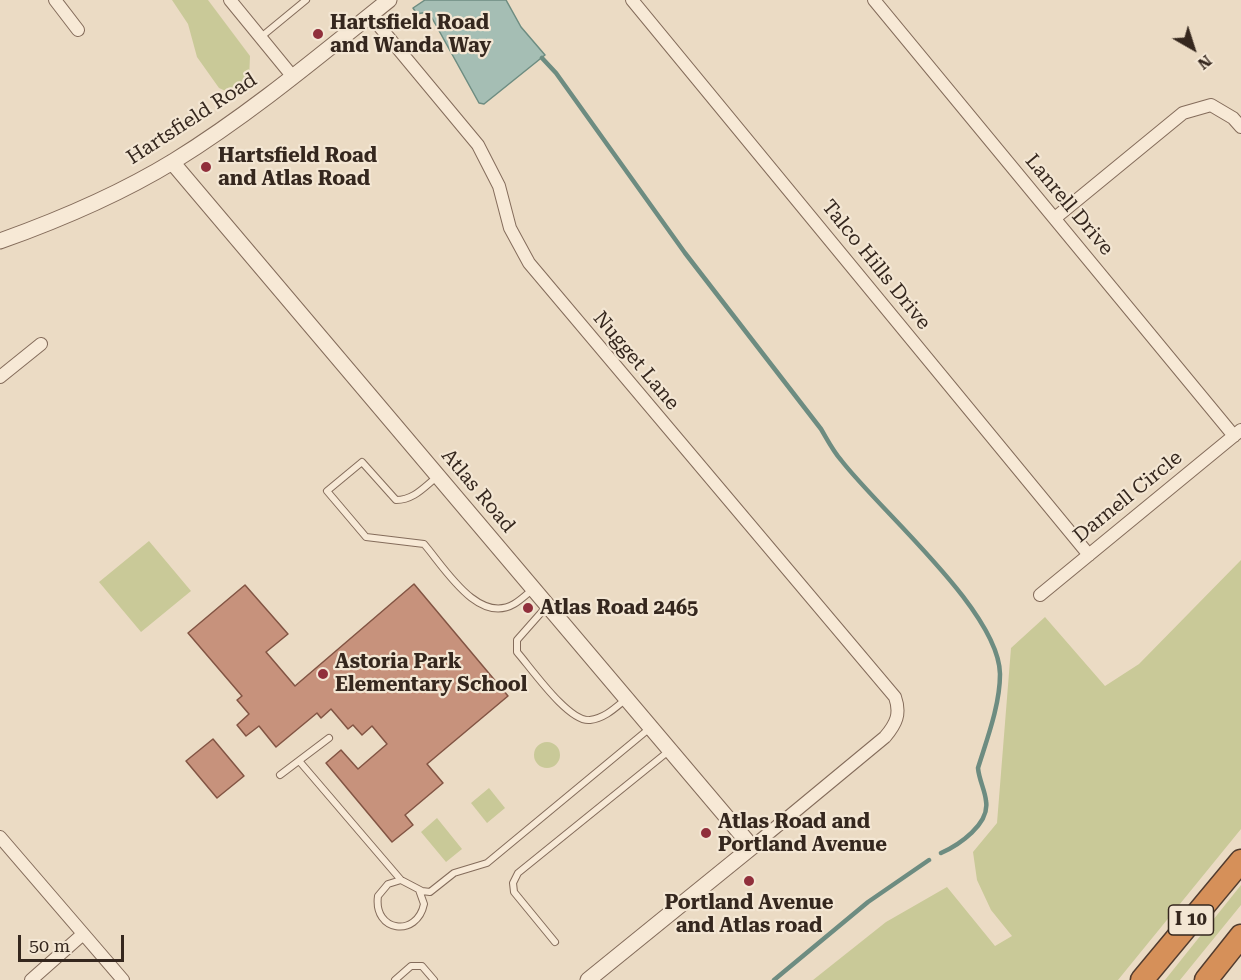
<!DOCTYPE html>
<html>
<head>
<meta charset="utf-8">
<style>
  body { margin:0 }
  #map { position:relative; width:1241px; height:980px; overflow:hidden; background:#ebdbc4; font-family:"Roboto Serif",serif }
  canvas { display:block }
  .north { position:absolute; left:1163px; top:18px; width:60px; height:60px; -webkit-text-stroke:4px #f3e6d3; paint-order:stroke; rotate:141deg; font-size:16px; font-weight:700; line-height:24px; text-align:center; color:#35271e }
  .north::after { content:''; display:block; margin:auto; width:21px; height:27px; background:#35271e; clip-path:polygon(50% 0,100% 100%,50% 72%,0 100%) }
  .scale { position:absolute; left:18px; top:935px; width:106px; height:27px; box-sizing:border-box; border:3px solid #35271e; border-top:0; padding-left:8px; font-size:18px; line-height:21px; white-space:nowrap; color:#35271e; -webkit-text-stroke:4px #f3e6d3; paint-order:stroke }
</style>
</head>
<body>
<div id="map">
<canvas width="1241" height="980"></canvas>
<div class="north">N</div>
<div class="scale">50 m</div>
</div>
<script>
const c = document.querySelector('canvas').getContext('2d');
c.lineJoin = 'round';
function fill(path, color) {
  c.fillStyle = color;
  c.fill(path, 'evenodd');
}
function trace(path, color, width, dash) {
  c.strokeStyle = color;
  c.lineWidth = width;
  c.lineCap = dash ? 'butt' : 'round';
  c.setLineDash(dash || []);
  c.stroke(path);
}
function write(font, color, halo, rows, align = 'center') {
  c.font = font + ' "Roboto Serif",serif';
  c.lineWidth = 4.5;
  c.setLineDash([]);
  c.textBaseline = 'middle';
  c.strokeStyle = halo;
  c.fillStyle = color;
  for (const [text, x, y, turn = 0] of rows) {
    c.save();
    c.translate(x, y);
    c.rotate((+turn || 0) * Math.PI / 180);
    c.textAlign = isNaN(turn) ? turn : align;
    if (halo) c.strokeText(text, 0, 0);
    c.fillText(text, 0, 0);
    c.restore();
  }
}
fill(new Path2D(`
  M172,0h36l42,56 -1,24 -17,14 -13,-6 -22,-31 -9,-33z
  M149,541l42,50 -50,41 -42,-50z
  M1241,560v269l-123,151h-305l73,-58 61,-35 48,59 17,-10 -21,-26 -14,-30 -4,-28 24,-29 14,-175 34,-31 60,69 34,-22z
  M534 755a13 13 0 1 1 26 0a13 13 0 1 1-26 0Z
  M489,788l16,20 -18,15 -16,-20z
  M437,818l25,31 -16,13 -25,-30z
  M1241,885v20l-61,75h-15z`), '#c9c998');
const water = new Path2D(`
  M425,0h81l15,27 24,28 -61,49 -5,-1 -47,-85 -5,-6 -10,2 -4,-6z`);
fill(water, '#a5beb4');
trace(water, '#6d8c81', 1.5);
trace(new Path2D(`
  M542,58l14,15 129,180 136,176c6,10 12,22 20,31 39,51 158,151 159,214 0,31 -13,65 -22,94 1,12 7,22 8,33 4,23 -27,44 -45,52
  M774,980l94,-78 61,-42`), '#6d8c81', 4.5);
const building = new Path2D(`
  M414,584l94,112 -81,68 16,19 -38,32 8,10 -21,17 -66,-79 15,-13 17,19 29,-25 -15,-18 -10,9 -9,-10 -5,4 -17,-20 -10,9 -4,-5 -41,34 -17,-21 -13,10 -9,-11 12,-11 -12,-14 5,-4 -54,-63 57,-48 43,49 -22,18 29,34z
  M213,739l31,37 -27,22 -31,-37z`);
fill(building, '#c7927c');
trace(building, '#825443', 1.5);
const service = new Path2D(`
  M261,37l45,-37
  M438,476c-14,11 -24,24 -42,24l-34,-38 -35,29 39,46 58,7c20,23 54,81 90,60 7,-4 13,-10 19,-15
  M547,606l-30,34v12c14,16 52,71 73,68 15,-2 25,-12 36,-21
  M300,762l101,118 21,11 8,1 24,-19 33,-10 163,-135
  M280,775l49,-37
  M401,880l-13,4 -10,12c-5,36 39,42 46,8l-5,-14
  M555,942l-41,-50 -1,-9 5,-10 152,-123
  M395,980l16,-14h11l12,14`);
const minor = new Path2D(`
  M55,0l23,30
  M230,0l63,77
  M632,0l457,555
  M874,0l360,436
  M370,15l108,130 21,41 11,42 19,35 366,434c6,17 1,27 -10,40l-133,110
  M1055,218l128,-105 28,-8 22,13 8,9
  M0,377l41,-33
  M1040,595l201,-165
  M0,837l123,143
  M31,980l52,-46`);
const tertiary = new Path2D(`
  M172,162l580,685 -164,133
  M0,241c59,-21 120,-47 174,-80 76,-47 145,-105 215,-161`);
const motorway = new Path2D(`
  M1142,980l99,-119
  M1206,980l35,-44`);
trace(service, '#846c5b', 8);
trace(minor, '#846c5b', 14);
trace(tertiary, '#846c5b', 17);
trace(motorway, '#523c2f', 25);
trace(service, '#f7e9d6', 6);
trace(minor, '#f7e9d6', 12);
trace(tertiary, '#f7e9d6', 15);
trace(motorway, '#d69059', 22);
for (const [x, y, r, color] of [
  [318,34,6,"#902f3b"],
  [206,167,6,"#902f3b"],
  [528,608,6,"#902f3b"],
  [323,674,6,"#902f3b"],
  [706,833,6,"#902f3b"],
  [749,881,6,"#902f3b"]
]) {
  const dot = new Path2D();
  dot.arc(x, y, r, 0, 2 * Math.PI);
  c.fillStyle = color;
  c.fill(dot);
  trace(dot, '#f3e6d3', 2);
}
for (const [x, y, w] of [
  [1191,920,45]
]) {
  const box = new Path2D();
  box.roundRect(x - w / 2, y - 15, w, 30, 4.5);
  c.fillStyle = '#f3e6d3';
  c.fill(box);
  trace(box, '#35271e', 1.5);
}
write('bold 18px', '#35271e', null, [
  ["I 10",1191,920]
]);
write('bold 20px', '#35271e', '#f3e6d3', [
  ["Hartsfield Road",330,23],
  ["and Wanda Way",330,46],
  ["Hartsfield Road",218,156],
  ["and Atlas Road",218,179],
  ["Atlas Road 2465",540,608],
  ["Astoria Park",335,662],
  ["Elementary School",335,685],
  ["Atlas Road and",718,822],
  ["Portland Avenue",718,845],
  ["Portland Avenue",749,903,"center"],
  ["and Atlas road",749,926,"center"]
], 'left');
write('20px', '#35271e', '#f3e6d3', [
  ["Hartsfield Road",192,119,-33],
  ["Lanrell Drive",1069,205,50],
  ["Talco Hills Drive",876,265,51],
  ["Nugget Lane",636,361,50],
  ["Atlas Road",478,491,50],
  ["Darnell Circle",1128,497,-39]
]);
</script>
</body>
</html>
